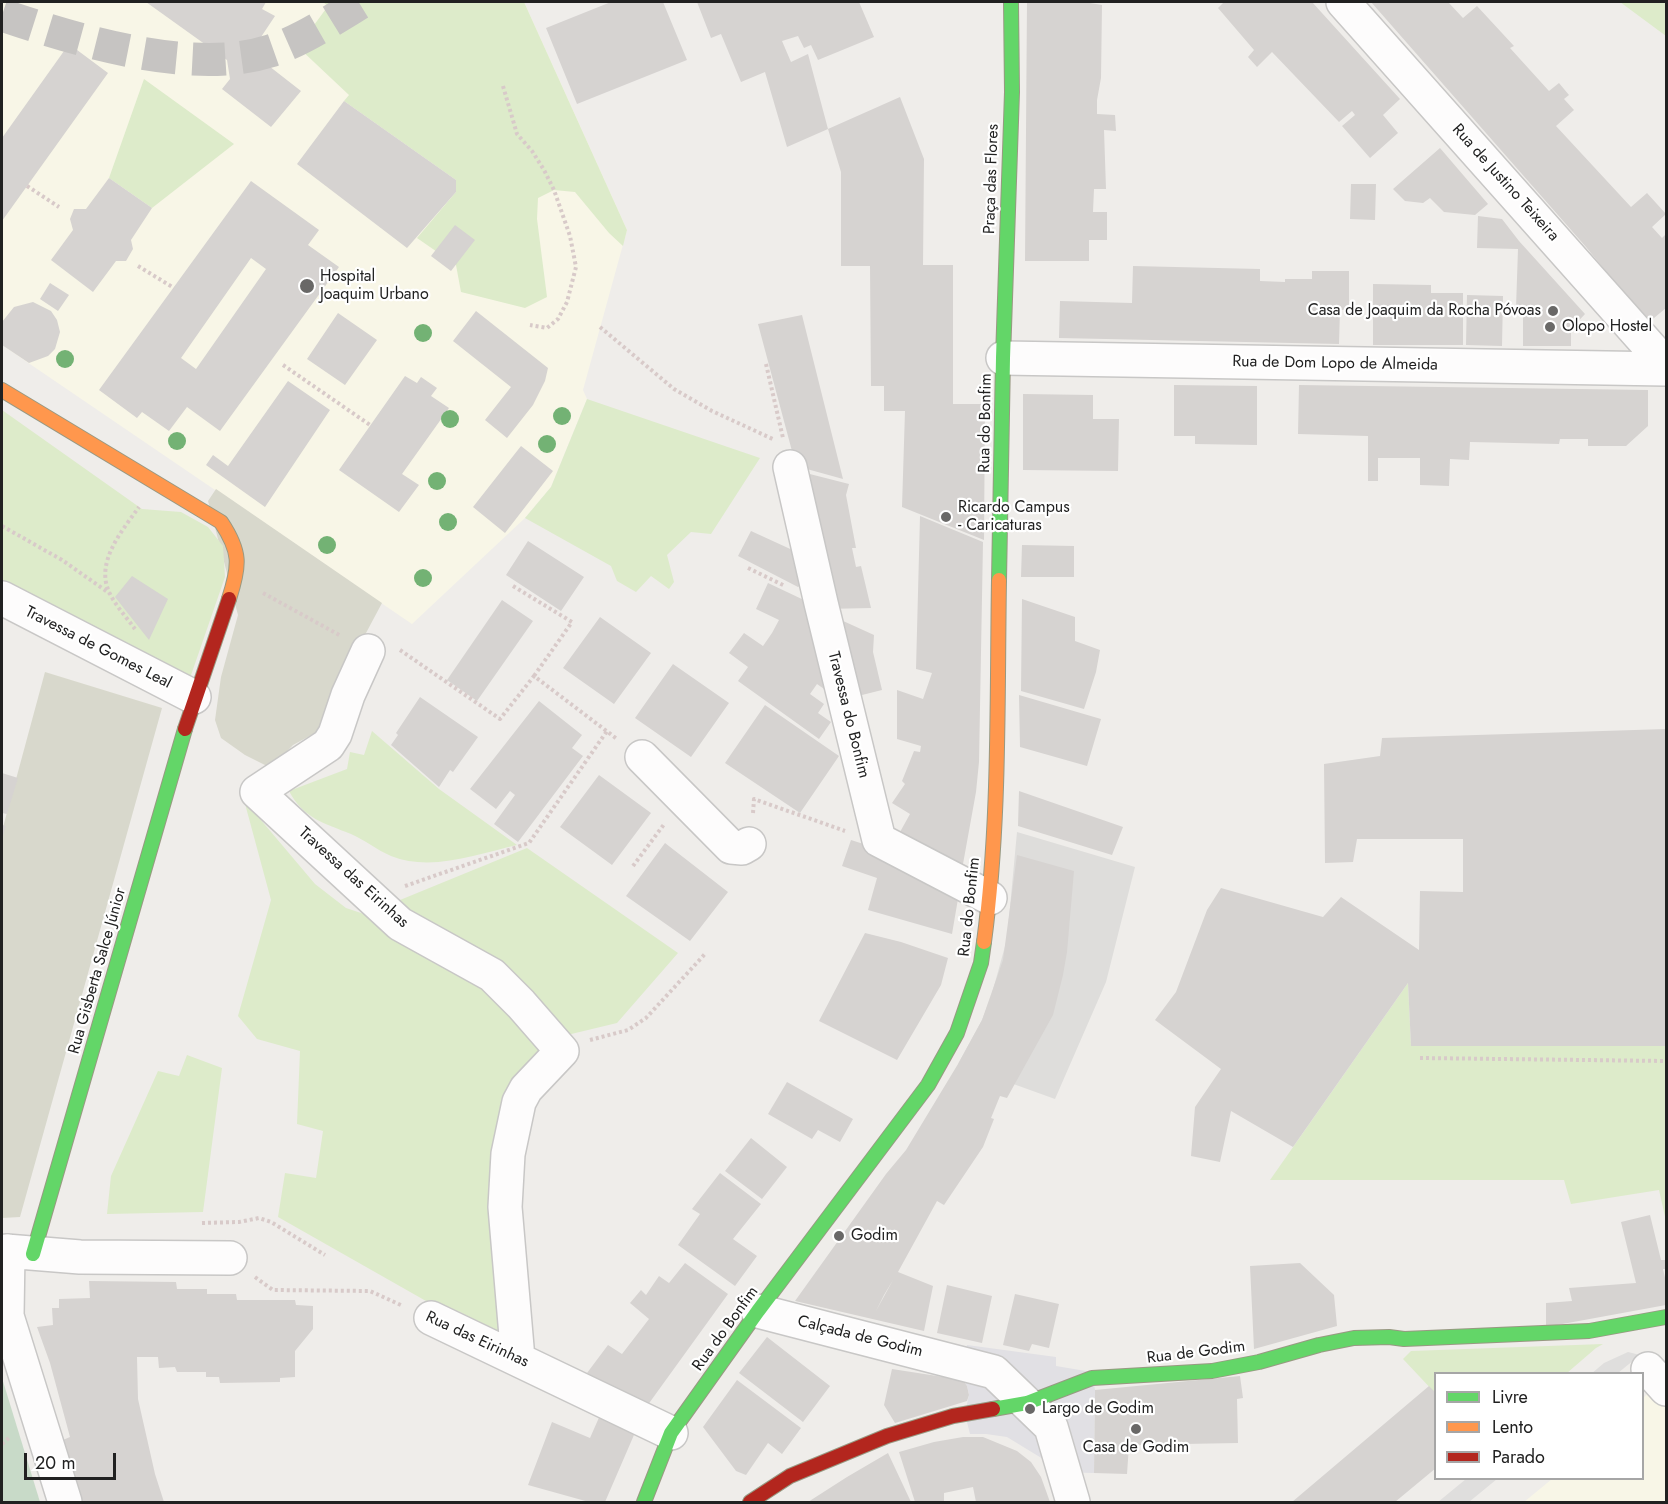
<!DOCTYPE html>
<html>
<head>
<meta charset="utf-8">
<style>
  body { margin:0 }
  #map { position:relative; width:1668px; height:1504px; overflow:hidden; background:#efedea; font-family:Jost,sans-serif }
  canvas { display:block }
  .frame { position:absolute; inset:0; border:3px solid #212121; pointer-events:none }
  .legend { position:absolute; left:1434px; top:1372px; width:210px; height:108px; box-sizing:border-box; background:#fff; border:2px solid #a6a6a6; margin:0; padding:8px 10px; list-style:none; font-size:18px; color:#212121 }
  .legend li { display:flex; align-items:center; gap:12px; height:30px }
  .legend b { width:30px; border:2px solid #a6a6a6 }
  .scale { position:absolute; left:24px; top:1453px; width:92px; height:27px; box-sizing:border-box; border:3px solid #212121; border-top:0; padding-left:8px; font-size:18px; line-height:21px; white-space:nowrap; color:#212121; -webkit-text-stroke:4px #fff; paint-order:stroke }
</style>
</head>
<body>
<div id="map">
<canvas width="1668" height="1504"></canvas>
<div class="frame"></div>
<ul class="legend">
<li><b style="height:8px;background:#63d668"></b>Livre</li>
<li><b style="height:8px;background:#ff974d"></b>Lento</li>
<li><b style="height:8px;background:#b3261e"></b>Parado</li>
</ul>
<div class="scale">20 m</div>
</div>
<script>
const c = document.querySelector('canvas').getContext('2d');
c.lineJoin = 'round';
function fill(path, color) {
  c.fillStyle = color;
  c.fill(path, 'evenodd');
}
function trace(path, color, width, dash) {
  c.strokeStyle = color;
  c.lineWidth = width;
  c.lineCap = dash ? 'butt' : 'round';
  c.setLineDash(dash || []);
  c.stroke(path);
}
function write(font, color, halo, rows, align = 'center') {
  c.font = font + ' Jost,sans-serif';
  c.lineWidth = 4.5;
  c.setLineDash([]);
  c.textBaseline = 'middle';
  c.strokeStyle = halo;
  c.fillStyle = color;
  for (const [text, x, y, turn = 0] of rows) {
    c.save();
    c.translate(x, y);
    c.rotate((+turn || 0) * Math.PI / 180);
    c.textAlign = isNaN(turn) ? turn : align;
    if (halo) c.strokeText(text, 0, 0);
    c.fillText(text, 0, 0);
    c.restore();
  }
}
fill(new Path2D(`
  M1017,832l118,35 -29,115 -51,117 -97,-35 24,-44 9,-23 16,-58z`), '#dedddb');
fill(new Path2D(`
  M2,2h522l103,228 -44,160 4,9 -36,88 -26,31 -113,106 -410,-279z
  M1660,1382l6,7v113h-142l28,-23 90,-1 1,-80z`), '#f8f6e7');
fill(new Path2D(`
  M216,489l166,114 -48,90 -8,34 -33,18 -22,23 -26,-13 -24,-17 -6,-18 6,-43 17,-62 -30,-114z
  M45,672l117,36 -142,509 -18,1v-387z`), '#d8d8cc');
fill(new Path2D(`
  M323,2h201l103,228 -4,16 -14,-13 -34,-41 -21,-2 -16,8 -1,21 10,78 -22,11 -64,-16 -5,-27 -39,-27 39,-46v-12l-112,-79 5,-6 -51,-48 30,-41z
  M1620,2h46v34z
  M144,79l90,65 -82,64 -43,-30z
  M587,399l173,59 -49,76 -20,-2 -24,23 7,27 -5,7 -18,-13 -15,16 -19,-11 -6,-15 -86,-48 26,-31z
  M2,410l140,99 39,3 27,15 15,19 2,31 -36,104 -129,-72 -58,-29z
  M372,731l67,58 78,56c-39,9 -86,27 -126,11 -14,-6 -26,-16 -40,-22 -27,-11 -47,-15 -62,-43l58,-22 3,-17 14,3z
  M244,800l71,84 31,24 21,7 113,58 72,78 -36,38 -15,245 -43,-23 -10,6 -22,-16 -148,-84 7,-44 31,5 7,-47 -26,-7 3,-73 -43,-12 -19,-23 33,-116z
  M527,848l151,105 -61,70 -54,13 -158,-126 -5,-10z
  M1408,983l3,63h255v175l-7,-31 -88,14 -7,-24h-294z
  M187,1055l35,13 -19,144 -96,2 4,-38 47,-105 21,5z
  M1603,1344l-7,4 -29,25 -131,1 -1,19 -32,-34 8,-8z`), '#ddebca');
fill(new Path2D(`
  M2,1378l38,124h-38z`), '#c8dac8');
fill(new Path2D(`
  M1628,1352l12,3 -22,18 -27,1 13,-11z
  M1466,1479h31l-28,23h-31z`), '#dfdedd');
fill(new Path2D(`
  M967,1345l89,12v9l36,6 3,18 -1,83 -42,-1 -9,-13 -36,-22 -21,-3h-16l-5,-20 4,-20 -2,-8 -4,-6v-17z`), '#e1e0e4');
fill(new Path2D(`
  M146,2h120l-4,7 13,7 -24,36 50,39 -30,36 -49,-38 8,-10 -3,-19z
  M611,2h52l24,58 -110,44 -31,-76z
  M697,2h162l15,35 -56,23 -7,-15 -7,3 -6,-12 -16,5 9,21 17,-8 20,75 72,-32 24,62 -1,106h30v139h32l-1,136 -82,-33 3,-96h-21v-25h-13l-1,-120h-29v-94l-13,-43 -41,18 -22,-75 -24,10 -20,-48 -10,4z
  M1027,2h57l18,3 -1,73 -4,22v14l18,1 1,16 -12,-1 2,59h-12l-1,23h14v28h-18v21h-64z
  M1224,2h88l88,97 -17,16 15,18 -28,25 -28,-32 13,-11 -3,-4 -13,11 -67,-70 -15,15 -9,-10 6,-7 -36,-42z
  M1371,2h77l15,16 14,-12 37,40 -4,2 39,43 10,-8 10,12 -5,4 10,11 -18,16 75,81 16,-14 19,21 -14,13 10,11 4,-4v74l-18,15 -62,-76z
  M69,44l39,29 -106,148v-83z
  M344,101l112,79v12l-49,56 -110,-84z
  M1440,148l48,56 -13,11 -31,-3 -14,-14 -7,5 -18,-2 -12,-12z
  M109,178l43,30 -21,32 2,9 -7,12h-10l-23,31 -42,-32 22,-30 -3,-11 4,-10h12z
  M251,181l68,49 -11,15 31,22 -119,164 -33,-24 -18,24 -27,-19 -5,6 -38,-28zM251,258l15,11 -70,100 -15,-11z
  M1351,184h25l-1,36 -25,-1z
  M1478,216l24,3 17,22 66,73 -14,15v17h-48v-38h-7l2,-59 -41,-1z
  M455,225l20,15 -24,31 -20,-15z
  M1133,266l127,3v12l25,1v-3h27v-8h37v39h-9l-1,34 -280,-6 1,-37 72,2z
  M50,283l19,12 -11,16 -18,-12z
  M1373,284l58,1v8h32v52h-90z
  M1467,295l36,1 -1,50 -36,-1z
  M33,302l18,9 6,9 3,12 -5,17 -7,7 -19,7 -27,-18v-23l12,-15z
  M476,311l72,57 -3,13 -12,24 -26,33 -22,-18 26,-33 -58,-46z
  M338,313l39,27 -32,45 -38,-26z
  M802,315l41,164 -47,-13 -38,-142z
  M405,376l12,7 4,-6 16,11 -6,8 18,12 -47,66 17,11 -20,27 -60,-42z
  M288,381l42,29 -65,97 -59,-42 7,-10 15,11z
  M1174,385l83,1v59l-62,-1v-8h-21z
  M1299,385l349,5v36l-22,20h-38v-7h-28l-1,5 -89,-2 -1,18 -19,-1 -1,27 -29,-1v-27h-42v23h-10v-45l-70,-2z
  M1023,394l70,1v24h26l-1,52 -95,-1z
  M521,446l32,25 -48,62 -32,-26z
  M798,471l51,13 -3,11 10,53h-4l4,19 5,-1 10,42 -45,1z
  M920,516l63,26 -4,220 -3,30 -15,83 -66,-34 15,-27 -18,-11 13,-19 -3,-3 12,-30 6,1 1,-6 -24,-7v-49l26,9 9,-26 -16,-4z
  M751,531l48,22 7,28 -8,6 -60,-31z
  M528,541l56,36 -23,34 -55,-36z
  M1022,545l52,1v31h-53z
  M132,576l36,23 -19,41 -34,-43z
  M768,583l38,18 21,90 -10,-7 -7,10 14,10 -6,9 13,9 -12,17 -81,-58 10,-14 -19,-14 15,-20 19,13 9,-13 7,-13 -23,-11z
  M1022,599l53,18v24l25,9 -4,22 -12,37 -63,-18z
  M502,600l31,21 -56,80 -30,-21z
  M830,615l44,20 -1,17 9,38 -32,8z
  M600,617l51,36 -37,51 -51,-36z
  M673,664l56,39 -38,54 -56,-39z
  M1019,695l82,24 -14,47 -67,-19z
  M420,697l58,40 -25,35 -3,-2 -11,17 -48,-42 7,-10 -2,-2z
  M539,701l43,34 -10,13 11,8 -65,86 -24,-18 21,-29 -5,-4 -14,18 -26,-20z
  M765,705l74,51 -39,57 -75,-50z
  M1666,729v317h-255l-3,-63 -115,164 -62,-36 -11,51 -29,-6 4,-49 26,-38 -66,-49 21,-28 31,-82 14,-22 102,29 18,-20 78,53 1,-59 43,1v-53h-106l-4,23 -28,1 -1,-99 56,-8 2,-18z
  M2,773l16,5 -11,36 -5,-1z
  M599,775l52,38 -39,52 -52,-38z
  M1019,791l104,36 -11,28 -94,-29z
  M2,825l4,1 -4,13z
  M851,840l50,16 59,31 -8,47 -84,-24 9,-32 -35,-12z
  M665,843l63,49 -38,49 -64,-45z
  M1017,855l57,16 -7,81 -4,23 -10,40 -46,83 -7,-2 -9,22 3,1 -11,28 -39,58 -7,-4 -39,71 35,14 -9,45 -129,-30 91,-127 20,-24 52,-86 24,-44 21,-60zM893,1280l-17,31 8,-16z
  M865,933l36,9 47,16 -7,27 -44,75 -78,-39z
  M787,1082l66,37 -13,23 -22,-12 -6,9 -44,-25z
  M751,1138l36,29 -25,32 -37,-28z
  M720,1173l41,31 -28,35 24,17 -22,30 -57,-41 22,-31 -8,-5z
  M1650,1215l11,45h5v9h-3l3,13v23l-120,22v-24l26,-2 -3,-13 67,-5 -15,-61z
  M685,1263l43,31 -86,119 -55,-40 21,-28 14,9 27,-35 -19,-16 11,-13 5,5 13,-19 10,7z
  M1300,1263l34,32 3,31 -83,23 -4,-83z
  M89,1281l87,1 1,7h30v5h29l1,6h58l1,5 17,1v23l-18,22v26l-15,1v4l-60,1 -1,-6h-13v-5h-29l-2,-5 -16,1 -1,-11h-21l1,42 17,75 9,28h-83l-18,-62 7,-3 -20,-74 -13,-36 16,-2 -1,-17h7v-9l31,-1z
  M947,1285l45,11 -10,47 -45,-10z
  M1015,1294l44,10 -10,44 -17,-4 -3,7 -26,-6z
  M767,1337l63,49 -27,36 -64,-49z
  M892,1369l71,11 4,6 2,9 -2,6 -72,22 -11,-18z
  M1240,1376l3,22 -6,1 1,44 -109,2 -2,29 -33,-1 1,-83z
  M737,1380l64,48 -19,26 -14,-11 -22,32 -10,-4 -33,-44z
  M1429,1386l7,7v75l-41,34h-103z
  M601,1413l36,15 -32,74h-16l-61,-17 24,-63 38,16z
  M963,1437h20l34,14 14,11 10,15 9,25h-74l-3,-15 -29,6v9h-29l-16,-50 35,-10z
  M888,1453l23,49h-103l39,-25z`), '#d6d3d1');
trace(new Path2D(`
  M2,15c74,25 190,61 268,36 33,-11 62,-31 92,-49`), '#c6c4c2', 33, [33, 16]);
const street = new Path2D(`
  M1343,2l323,363
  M1003,358l663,11
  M790,467l31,136 58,237 111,58
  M2,598l192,99
  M368,651l-20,44 -13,39 -7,11 -71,47 143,132 92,51 29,29 41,47 -36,38 -7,13 -11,52 -3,53 13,152
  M642,757l89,90 11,1 7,-4
  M6,1251l74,6 150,1
  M8,1251l-1,65 58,186
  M758,1311l236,61 57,55 22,75
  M431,1318l240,115
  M1648,1369l18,20`);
const fast = new Path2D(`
  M999,580l4,-222 9,-266 -1,-90
  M33,1254l152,-525
  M993,1409l34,-6 65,-25 120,-7 47,-9 60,-17 35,-7 35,-1 15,2 185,-8 77,-14
  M644,1502l27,-69 87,-122 170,-226 29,-52 24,-70 3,-21`);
const slow = new Path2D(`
  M2,390l219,132c20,30 19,43 8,77
  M984,942c16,-119 13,-241 15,-362`);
const jam = new Path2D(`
  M185,729l44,-130
  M750,1502l40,-26 97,-40 66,-20 40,-7`);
trace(street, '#c8c7c6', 36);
trace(fast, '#989982', 16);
trace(slow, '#989982', 16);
trace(jam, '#989982', 16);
trace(new Path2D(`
  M503,86l14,48 15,17 12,19 10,20 16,46 6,31 -9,35 -9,17 -11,9 -17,-3
  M27,186l32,21
  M138,266l36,22
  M600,327l74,62 38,22 63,29
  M766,364l17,74
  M283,365l87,60
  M2,526l60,34 47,33
  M748,568l37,18
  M513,586l59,36 -38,54
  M263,593l78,43
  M135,629c-8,-11 -19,-23 -25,-35 -16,-31 12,-63 29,-87
  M400,650l100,69 34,-43 83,63
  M753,813l1,-14 91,32
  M633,866l32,-43
  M405,886l124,-43 78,-112
  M590,1040l38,-10 18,-12 59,-64
  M1420,1058l246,3
  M202,1223l37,-1 20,-4 12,4 54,33
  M255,1277l18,13 97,1 33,15
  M2,1444l8,-7`), '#d8cac9', 4, [3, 3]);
trace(street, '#fdfcfc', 33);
trace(fast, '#63d668', 14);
trace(slow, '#ff974d', 14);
trace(jam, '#b3261e', 14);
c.fillStyle = '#73b274';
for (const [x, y] of [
  [423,333],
  [65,359],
  [562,416],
  [450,419],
  [177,441],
  [547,444],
  [437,481],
  [448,522],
  [327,545],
  [423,578]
]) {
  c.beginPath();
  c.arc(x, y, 9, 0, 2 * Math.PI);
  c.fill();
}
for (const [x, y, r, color] of [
  [307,286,8,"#696867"],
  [1553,311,6,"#696867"],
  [1550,327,6,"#696867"],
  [946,517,6,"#696867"],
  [839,1236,6,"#696867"],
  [1030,1409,6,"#696867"],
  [1136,1429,6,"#696867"]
]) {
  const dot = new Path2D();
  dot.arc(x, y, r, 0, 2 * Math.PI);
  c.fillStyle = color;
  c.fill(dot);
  trace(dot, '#fff', 2);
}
write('16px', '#212121', '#fff', [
  ["Praça das Flores",992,179,-88],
  ["Rua de Justino Teixeira",1505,183,48],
  ["Rua de Dom Lopo de Almeida",1335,364,1],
  ["Rua do Bonfim",986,423,-89],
  ["Travessa de Gomes Leal",98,648,27],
  ["Travessa do Bonfim",848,715,76],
  ["Travessa das Eirinhas",353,878,42],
  ["Rua do Bonfim",970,907,-84],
  ["Rua Gisberta Salce Júnior",98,971,-74],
  ["Rua do Bonfim",726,1329,-54],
  ["Calçada de Godim",860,1337,14],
  ["Rua das Eirinhas",477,1340,25],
  ["Rua de Godim",1196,1353,-7]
]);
write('16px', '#212121', '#fff', [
  ["Hospital",320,277],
  ["Joaquim Urbano",320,295],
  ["Casa de Joaquim da Rocha Póvoas",1541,311,"right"],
  ["Olopo Hostel",1562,327],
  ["Ricardo Campus",958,508],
  ["- Caricaturas",958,526],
  ["Godim",851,1236],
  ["Largo de Godim",1042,1409],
  ["Casa de Godim",1136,1448,"center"]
], 'left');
</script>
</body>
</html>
